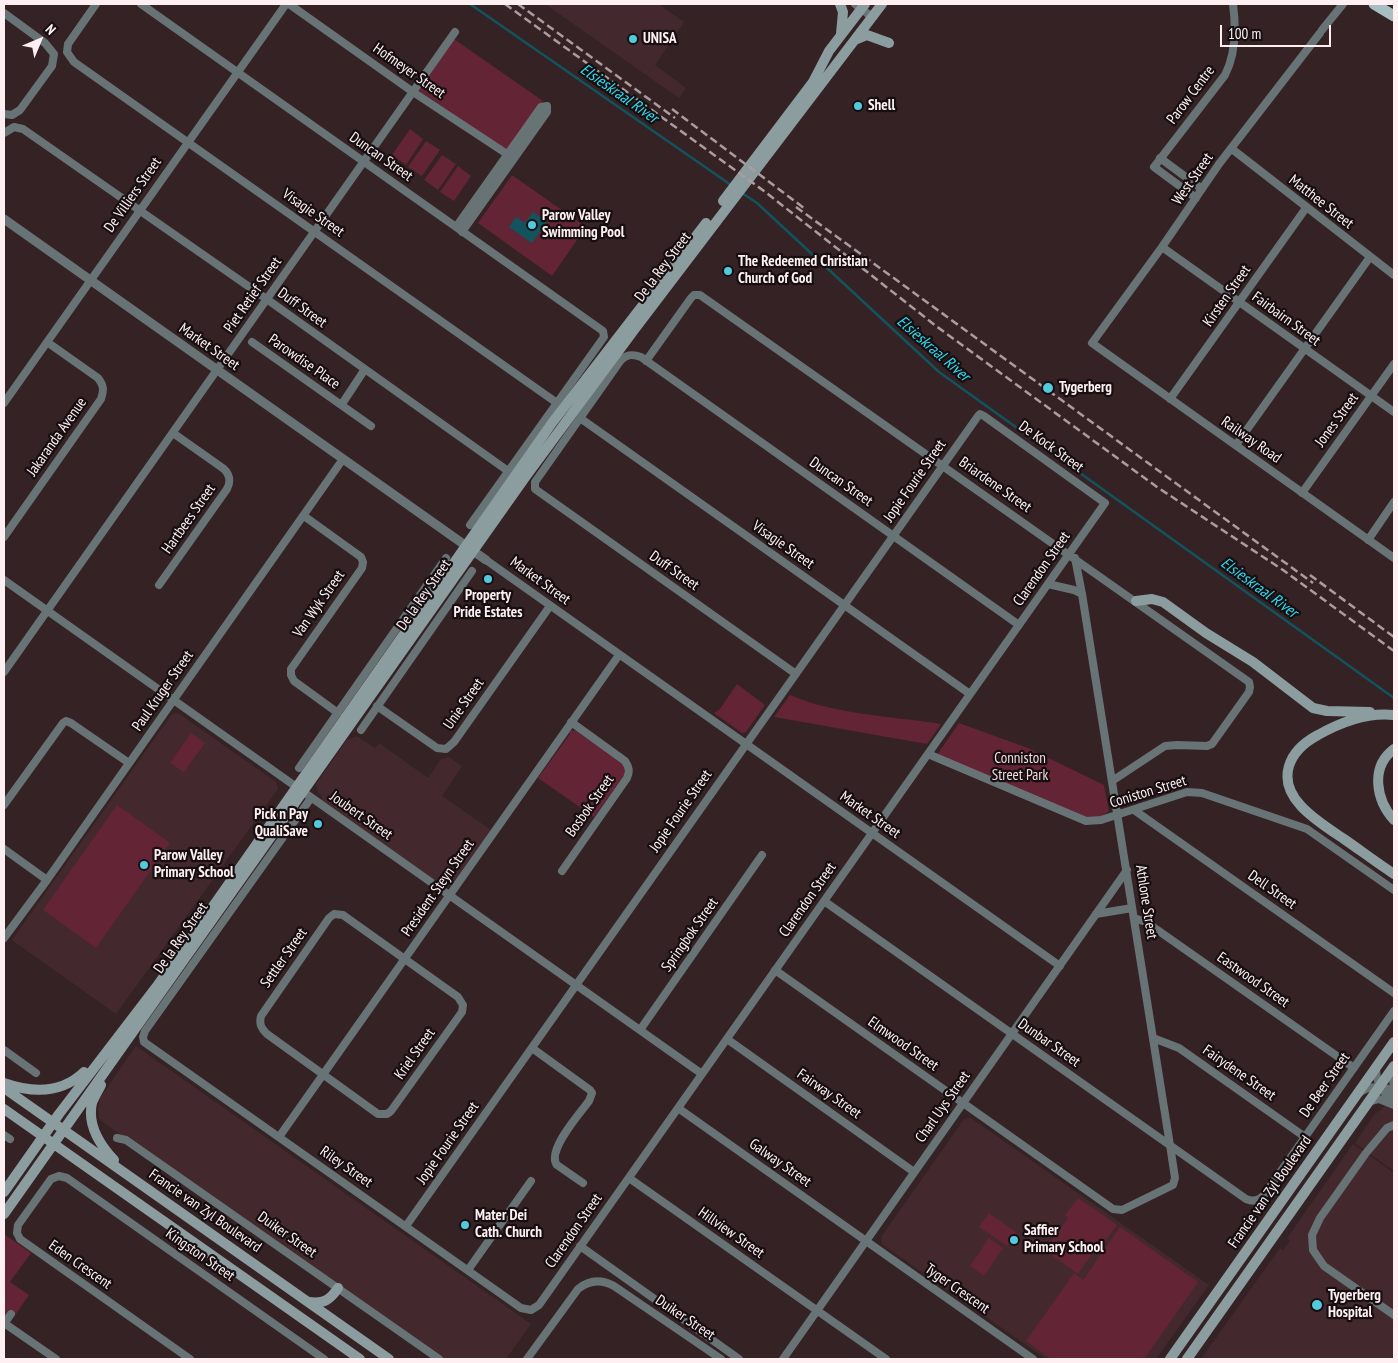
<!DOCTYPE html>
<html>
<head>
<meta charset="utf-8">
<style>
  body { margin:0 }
  #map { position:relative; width:1398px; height:1363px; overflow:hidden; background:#352225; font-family:"PT Sans Narrow",sans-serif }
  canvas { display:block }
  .frame { position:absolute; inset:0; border:5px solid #fef0f2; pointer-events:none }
  .north { position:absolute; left:15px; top:15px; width:50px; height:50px; -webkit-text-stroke:4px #160e10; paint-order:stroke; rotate:45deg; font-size:14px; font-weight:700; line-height:20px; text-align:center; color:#fef0f2 }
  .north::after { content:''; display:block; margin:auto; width:18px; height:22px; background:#fef0f2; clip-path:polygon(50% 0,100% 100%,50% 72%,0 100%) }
  .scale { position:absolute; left:1220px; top:25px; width:111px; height:22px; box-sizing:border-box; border:2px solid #fef0f2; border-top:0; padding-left:6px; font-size:15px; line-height:18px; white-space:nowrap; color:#fef0f2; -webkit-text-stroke:4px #160e10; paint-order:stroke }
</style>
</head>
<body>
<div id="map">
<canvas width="1398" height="1363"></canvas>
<div class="frame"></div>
<div class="north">N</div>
<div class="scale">100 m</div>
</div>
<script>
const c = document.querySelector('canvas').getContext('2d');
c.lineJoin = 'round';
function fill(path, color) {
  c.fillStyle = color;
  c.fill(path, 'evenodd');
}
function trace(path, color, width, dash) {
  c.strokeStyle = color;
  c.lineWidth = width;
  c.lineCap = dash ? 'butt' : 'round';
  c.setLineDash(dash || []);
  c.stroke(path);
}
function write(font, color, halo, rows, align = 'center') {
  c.font = font + ' "PT Sans Narrow",sans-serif';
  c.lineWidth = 4.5;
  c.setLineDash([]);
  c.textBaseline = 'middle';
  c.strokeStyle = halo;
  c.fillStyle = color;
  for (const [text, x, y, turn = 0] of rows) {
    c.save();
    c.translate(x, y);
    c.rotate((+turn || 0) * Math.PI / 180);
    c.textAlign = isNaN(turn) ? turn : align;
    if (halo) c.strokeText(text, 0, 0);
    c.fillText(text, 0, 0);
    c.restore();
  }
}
fill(new Path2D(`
  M545,4h113l26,18 -29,43 31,23 -7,10z
  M178,713l98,69 2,7 -162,225 -104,-74 160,-226z
  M357,736l18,12 4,-5 49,35 13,-19 8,-2 13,9 -20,30 49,34 -40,56 -7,1 -123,-87 1,-3 -4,-5 -2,-8 30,-43z
  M136,1046l395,278 -25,35h-67l-339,-239 -2,-10 2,-12z
  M1394,1093v78l-39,-28 19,-28 9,-7z
  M971,1118l238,167 -53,74h-110l-164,-115 -1,-7 83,-118z
  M1353,1144l41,29v186h-193l79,-111 3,2 7,-9 -3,-3z`), '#43292e');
fill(new Path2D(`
  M454,39l89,62 -36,48h-3l-86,-59z
  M410,129l13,10 -17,26 -14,-10z
  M426,141l14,9 -18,26 -14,-9z
  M442,155l14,9 -18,26 -14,-10z
  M458,166l13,10 -17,25 -14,-9z
  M512,175l74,52 -34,49 -74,-53z
  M737,684l28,21 -19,27 -4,1 -28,-20 6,-4z
  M790,695c47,20 101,21 151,29l-14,20 -153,-27z
  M959,723l69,25 76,37 5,26 -9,6 -15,1 -148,-63z
  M572,730l4,1 46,32 3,3 -1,9 -30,42 -56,-39 32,-44 -1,-2z
  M191,733l14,10 -21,29 -14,-9z
  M117,805l53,38 -74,105 -53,-38z
  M1078,1198l39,27 -13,18 -3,-2 -23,33 -33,-24 23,-32 -3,-3z
  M989,1213l28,20 -10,13 -28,-19z
  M1120,1227l78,55 -54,77h-93l-25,-18 48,-68 9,7z
  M4,1234l27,19 -21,29 19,13 -13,19 -6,-5 -6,9z
  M989,1238l14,10 -19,28 -14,-10z`), '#632435');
fill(new Path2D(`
  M533,212l14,10 -15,21 -23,-16 7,-10 9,6z`), '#12545d');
trace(new Path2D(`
  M470,4l261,181
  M742,193l15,10 182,169 455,326`), '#12545d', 2.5);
trace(new Path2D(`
  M96,4l-28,40 -1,8 7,10 483,341
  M141,4l462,327 1,6 -134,188
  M289,4l124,88 97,64
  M855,4l17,13
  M4,13l41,30 9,11 -2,12 -32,44 -8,5 -8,-1
  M1322,30l21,-26
  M1320,33l-101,131 -57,83 -70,96 302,215
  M4,133l10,-6 9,2 245,171 240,171
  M1232,149l162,126
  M1160,158l42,31
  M1196,198l-42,-31 71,-92c11,-21 11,-48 8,-71
  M456,227l85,-120 6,-1v6l-85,120
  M1162,247l232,165
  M252,342l119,84
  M646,361l45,-63 3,-3h6l549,387 1,5 -1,5 -37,52 -5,2 -30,-1 -12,1 -53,35
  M1170,399l136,-191
  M4,403l282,-399
  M342,404l23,-35
  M580,418l390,276
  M1236,445l134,-188
  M1302,493l92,-129
  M304,516l57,41 2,5 -1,6 -71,101v6l3,6 44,32
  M4,537l97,-138c3,-9 3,-13 -3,-21l-51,-36
  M1368,540l26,-38
  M486,560l574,406
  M4,580l698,494
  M1048,584l26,6 8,4
  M159,585l68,-96c4,-8 3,-14 -3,-20l-51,-36
  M4,672l451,-640
  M796,674l-261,-185v-7l86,-122c6,-6 12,-6 20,-3l378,268
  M377,706l60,42 9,1 8,-7 96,-136
  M361,730l111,-159
  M928,754l158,67 15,-1 86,-28 15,1 105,36 87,61
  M299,768l147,-210
  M311,798l-166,233 -2,6 1,5 377,266 10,2 8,-5 566,-802 -121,-87 -4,-2 -2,2 -572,810
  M4,805l59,-82 3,-2 5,2 58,40
  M1134,810l260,183
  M4,849l43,31
  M562,871l65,-93c3,-7 2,-11 -2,-17l-54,-39
  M824,901l422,298c7,3 13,2 18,-4l130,-184
  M334,914l9,1 115,82 5,8 -1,7 -71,99 -4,3h-9l-111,-80c-6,-6 -8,-10 -6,-18l68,-98z
  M1096,914l36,-6
  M1134,918l12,4 208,146
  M4,938l43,-58 296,-421
  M775,970l338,239 9,1 51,-25 2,-7 -5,-33 -88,-551 -7,-36
  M640,1030l122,-175
  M1153,1038l26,10 126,89
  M727,1039l187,133
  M532,1048l58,42 2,3 -3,8c-9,12 -43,50 -32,64l26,18
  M4,1050l32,23
  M1376,1067c0,16 5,25 18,33
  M1394,1077l-1,2 1,9
  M1358,1094c9,-9 26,-9 36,-2
  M1368,1102l11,-3 15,6
  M678,1108l355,251
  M1394,1125l-7,3 -21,25 -46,65 -8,17 1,15 11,16 70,49
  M4,1135l6,4
  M279,1137l340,-482
  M117,1138l9,2 313,219
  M629,1178l257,181
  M580,1246l159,113
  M468,1270l63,-89
  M4,1323l52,36
  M4,1324l7,-10
  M190,1359l-170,-120 -3,-6 1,-8 33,-46 8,-3 8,2 257,181
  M527,1359l51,-70c11,-9 23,-10 36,-3l107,73
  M783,1359l344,-489`), '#687375', 8);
trace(new Path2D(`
  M4,219l482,341`), '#687375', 9);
trace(new Path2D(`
  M840,4l3,8 -2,22
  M855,40l12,-5 22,8
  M723,201l90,-119 16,-31 36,-47
  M1136,601l16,-2 11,3 43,31 47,29 60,46 14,3 43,1
  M1394,715c-27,-3 -53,7 -76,20 -30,16 -42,44 -17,71 12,13 28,23 43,33 16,11 33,24 50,35
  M1394,749c-24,18 -18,51 0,71
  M4,1083c28,10 57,11 80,-11
  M101,1085c-3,6 -7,12 -9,18 -5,22 8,42 22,57
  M4,1088l385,271
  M4,1109l356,250
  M4,1192l55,-78 98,-128 395,-563 154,-200
  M4,1214l522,-738 108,-146 248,-326
  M309,1302c15,2 21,-2 29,-14
  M1170,1359l224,-317
  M1187,1359l207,-293`), '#8c9da0', 10);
trace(new Path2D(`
  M1374,4l20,12`), '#a8bec2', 11);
trace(new Path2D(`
  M505,4l259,187 172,135 221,161 126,83 111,81
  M518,4l157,114
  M672,109l132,99
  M796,207l517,376
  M1310,575l84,62`), '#ac9c9e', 2.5, [8, 4]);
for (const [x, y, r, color] of [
  [633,39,5,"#53cadc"],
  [858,106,5,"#53cadc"],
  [532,225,5,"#53cadc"],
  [728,271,5,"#53cadc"],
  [1048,388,6,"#53cadc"],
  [488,579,5,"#53cadc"],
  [318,824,5,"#53cadc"],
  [144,865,5,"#53cadc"],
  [465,1225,5,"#53cadc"],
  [1014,1240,5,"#53cadc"],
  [1317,1305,6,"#53cadc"]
]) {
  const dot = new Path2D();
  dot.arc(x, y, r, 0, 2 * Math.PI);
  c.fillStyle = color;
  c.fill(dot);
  trace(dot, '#160e10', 2);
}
write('bold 15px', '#fef0f2', '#160e10', [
  ["UNISA",643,39],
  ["Shell",868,106],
  ["Parow Valley",542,216],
  ["Swimming Pool",542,233],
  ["The Redeemed Christian",738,262],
  ["Church of God",738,279],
  ["Tygerberg",1059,388],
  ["Property",488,596,"center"],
  ["Pride Estates",488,613,"center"],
  ["Pick n Pay",308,815,"right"],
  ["QualiSave",308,832,"right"],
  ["Parow Valley",154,856],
  ["Primary School",154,873],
  ["Mater Dei",475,1216],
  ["Cath. Church",475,1233],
  ["Saffier",1024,1231],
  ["Primary School",1024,1248],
  ["Tygerberg",1328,1296],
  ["Hospital",1328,1313]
], 'left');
write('15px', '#fef0f2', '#160e10', [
  ["Hofmeyer Street",409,71,35],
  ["Parow Centre",1191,95,-53],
  ["Duncan Street",381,157,35],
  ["West Street",1193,179,-55],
  ["De Villiers Street",133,195,-55],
  ["Matthee Street",1321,202,38],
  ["Visagie Street",313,213,35],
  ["De la Rey Street",663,267,-53],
  ["Piet Retief Street",253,295,-55],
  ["Kirsten Street",1227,296,-55],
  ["Duff Street",302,308,36],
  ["Fairbairn Street",1286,319,36],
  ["Market Street",209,347,35],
  ["Parowdise Place",304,362,35],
  ["Jones Street",1337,420,-54],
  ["Jakaranda Avenue",57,437,-55],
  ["Railway Road",1251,440,35],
  ["De Kock Street",1051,447,36],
  ["Jopie Fourie Street",915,481,-55],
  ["Duncan Street",841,482,35],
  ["Briardene Street",995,485,35],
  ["Hartbees Street",189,519,-55],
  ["Visagie Street",783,545,35],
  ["Clarendon Street",1042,569,-55],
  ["Duff Street",674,571,35],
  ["Market Street",540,581,36],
  ["De la Rey Street",424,595,-55],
  ["Van Wyk Street",319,604,-55],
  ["Paul Kruger Street",163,691,-55],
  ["Unie Street",464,704,-55],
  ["Coniston Street",1148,792,-17],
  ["Bosbok Street",590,806,-55],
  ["Jopie Fourie Street",681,811,-55],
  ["Market Street",870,815,35],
  ["Joubert Street",361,816,35],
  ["President Steyn Street",438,888,-55],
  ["Dell Street",1272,890,35],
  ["Clarendon Street",808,900,-55],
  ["Athlone Street",1146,902,81],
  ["Springbok Street",690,935,-55],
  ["De la Rey Street",181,938,-55],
  ["Settler Street",284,958,-55],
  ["Eastwood Street",1253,980,35],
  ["Dunbar Street",1049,1043,35],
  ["Elmwood Street",903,1044,35],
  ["Kriel Street",415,1054,-55],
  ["Fairydene Street",1239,1073,35],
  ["De Beer Street",1325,1085,-55],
  ["Fairway Street",829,1094,35],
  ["Charl Uys Street",943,1107,-55],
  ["Jopie Fourie Street",448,1143,-55],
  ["Galway Street",780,1163,35],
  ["Riley Street",346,1167,35],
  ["Francie van Zyl Boulevard",1270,1192,-55],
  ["Francie van Zyl Boulevard",205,1211,35],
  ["Clarendon Street",574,1231,-55],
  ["Hillview Street",731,1233,35],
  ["Duiker Street",287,1235,35],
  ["Kingston Street",200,1255,35],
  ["Eden Crescent",80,1265,35],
  ["Tyger Crescent",957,1289,35],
  ["Duiker Street",685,1318,34]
]);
write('15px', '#f3dbdf', '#160e10', [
  ["Conniston",1020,759],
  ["Street Park",1020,776]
]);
write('italic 16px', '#2adef5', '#160e10', [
  ["Elsieskraal River",619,94,35],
  ["Elsieskraal River",933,349,41],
  ["Elsieskraal River",1259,588,36]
]);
</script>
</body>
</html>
